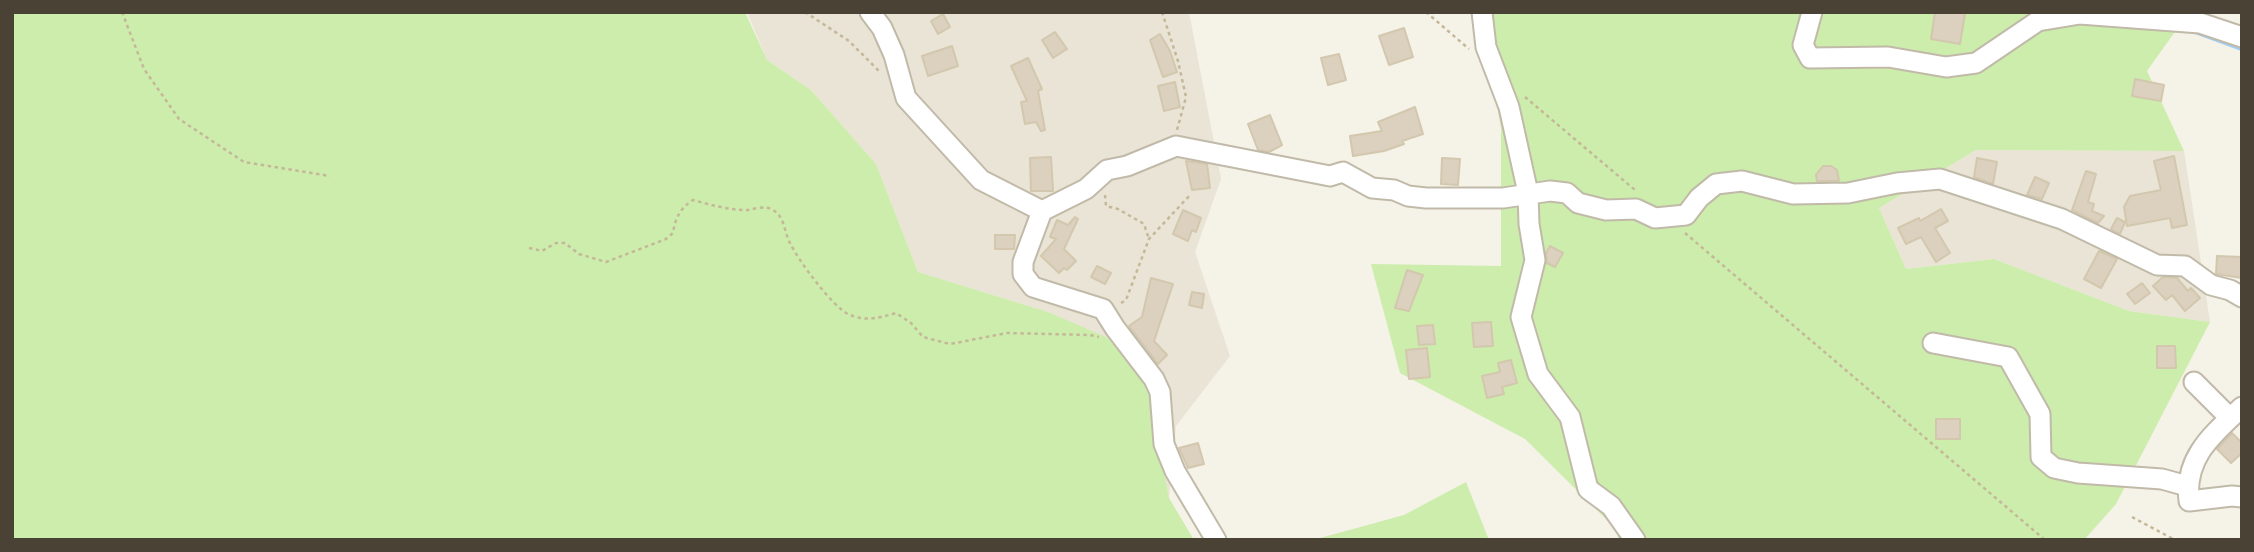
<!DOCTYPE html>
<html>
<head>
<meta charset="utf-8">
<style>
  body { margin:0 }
  #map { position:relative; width:2254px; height:552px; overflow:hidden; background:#f5f2e7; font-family:"Noto Sans",sans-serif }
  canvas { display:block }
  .frame { position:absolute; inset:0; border:14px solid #494235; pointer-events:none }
</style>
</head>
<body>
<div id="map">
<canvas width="2254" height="552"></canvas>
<div class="frame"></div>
</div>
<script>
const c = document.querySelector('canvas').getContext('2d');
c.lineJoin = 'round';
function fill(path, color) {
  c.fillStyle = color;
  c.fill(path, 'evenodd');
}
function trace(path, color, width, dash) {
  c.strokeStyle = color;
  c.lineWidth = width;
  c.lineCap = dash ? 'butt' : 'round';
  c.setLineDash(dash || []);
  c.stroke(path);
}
fill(new Path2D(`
  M747,12h442l32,167 -26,73 35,104 -54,70 -7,72 -13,-63 -108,-123 -130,-40 -42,-108 -65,-74 -44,-30z
  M1976,150l208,1 26,171 -81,-11 -135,-52 -88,10 -27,-61z`), '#e9e4d5');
fill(new Path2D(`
  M12,12h733l22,48 44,30 65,74 42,108 130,40 60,26 40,49 21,111 25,42h-1182z
  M1480,12h709l-42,59 37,80 -208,-1 -97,58 27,61 88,-10 135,52 81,11 -94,182 -32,36h-465l-4,-12 -90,-89 -125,-66 -29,-109 130,2v-138z
  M1466,482l23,58h-176l91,-25z`), '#ccedac');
trace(new Path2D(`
  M2193,31l49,18`), '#9ecdf7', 4.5);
const building = new Path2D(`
  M1935,12l30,1 -5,31 -29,-5z
  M943,14l7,13 -12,7 -7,-13z
  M1404,28l9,29 -24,8 -10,-29z
  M1055,32l12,17 -14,9 -11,-18z
  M1160,34l10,17 7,21 -14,5 -13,-37z
  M952,46l6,20 -30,10 -6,-20z
  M1339,54l7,26 -18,5 -7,-27z
  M1028,58l14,31 -4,2 7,39 -4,1 -5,-9 -11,2 -4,-22 6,-1 -16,-35z
  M2135,79l29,6 -3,16 -29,-5z
  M1175,82l5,25 -16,4 -6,-25z
  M1415,107l8,27 -21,7 2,3 -20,7 -31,5 -3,-20 32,-5 -4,-9z
  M1270,115l12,30 -13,7 -11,-2 -10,-26z
  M2174,156l13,69 -15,3 -2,-10 -43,8 -3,-19 6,-11 31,-6 -7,-29z
  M1051,157l2,34h-22l-1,-33z
  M1442,158l18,1 -2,26 -17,-1z
  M1977,158l20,4 -4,22 -19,-7z
  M1186,161l21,3 3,24 -18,2z
  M1823,166h8l6,4 2,11h-22l-1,-6z
  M2086,171l10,3 -8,28 6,2 -2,7 12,5 -6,7 -26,-13z
  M2035,177l14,6 -7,16 -15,-4z
  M1941,209l7,12 -13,7 15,25 -14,9 -15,-25 -15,7 -8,-16 21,-10 1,3z
  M1183,210l18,8 -5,14 -4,-2 -4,11 -15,-7z
  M1075,217l3,2 -14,30 12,12 -9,9 -3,-2 -5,5 -18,-17 15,-17 -6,-2 7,-17 11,5z
  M2117,218l8,4 -5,12 -9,-5z
  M995,235h20l-1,14h-19z
  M1550,246l13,7 -8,14 -8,-4 -1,-10z
  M2099,251l18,8 -16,29 -17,-9z
  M2217,256l25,1v21l-26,-4z
  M1097,266l14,7 -6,11 -14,-7z
  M1407,270l16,5 -14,36 -14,-3z
  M2163,277l14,1 11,13 3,-3 9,10 -15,13 -13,-16 -6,5 -13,-14z
  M1151,278l22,6 -19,57 13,14 -9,9 -29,-38 13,-9z
  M2142,283l8,10 -15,11 -8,-10z
  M1192,292l12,2 -2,14 -13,-3z
  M1491,322l2,24 -19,1 -2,-24z
  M1433,325l2,19 -16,1 -2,-19z
  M2157,346h18l1,22h-19z
  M1427,348l3,29 -21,2 -3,-29z
  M1511,360l6,23 -15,4 2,7 -17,4 -5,-22 18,-4 -2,-9z
  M1936,419h24v20h-24z
  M2232,433l10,10v10l-11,10 -14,-14z
  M1198,443l6,21 -16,4 -9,-20z`);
fill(building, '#dbd1be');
trace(building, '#d3c7ae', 2);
const minor = new Path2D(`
  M870,12l12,16 12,27 12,43 75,82 61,31 -19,51v12l10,13 70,22 12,19 39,51 6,13 4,52 11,27 41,69
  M1482,12l4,35 23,60 19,86 1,31 6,36 -14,57 17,57 32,43 18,72 23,17 24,34
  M1812,12l-9,33 7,13 78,-1 58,10 30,-4 62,-42 42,-7 120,9 42,14
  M1042,211l44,-22 21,-19 20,-4 49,-20 154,30 13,-4 29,16 22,2 14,6 18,2h77l47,-7 17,2 11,10 28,7 30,-1 19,9 31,-3 13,-17 17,-14 26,-3 51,13 55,-1 49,-10 43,-4 122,40 95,46 28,1 26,19 19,5 12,7
  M1933,343l75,14 32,57 1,43 13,11 24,5 84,6 25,7
  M2194,382l36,36
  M2242,407c-29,27 -58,50 -53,94l43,-5 10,1`);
trace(minor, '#c1baa9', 23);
trace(new Path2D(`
  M122,12l22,57 35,50 65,43 86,14
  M805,12l44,29 30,30
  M1162,12l16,49 8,36 -9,33
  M1426,12l43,37
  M1525,97l110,93
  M1105,195l1,11 12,3 26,15 5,15
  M1685,233l360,307
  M529,248l13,3 14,-8h9l14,11 27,8 60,-23 7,-6c2,-14 7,-25 20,-33 18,5 35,10 54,10 8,-1 19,-5 26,0 12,7 11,22 17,33 8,17 42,63 58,71 17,8 31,4 48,-1l15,10 12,14 27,7 57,-11 83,2 9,2
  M1121,303l5,-3 23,-61 42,-45
  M2132,517l43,23`), '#c5b899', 2.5, [3.5, 3.5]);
trace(minor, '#fff', 19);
</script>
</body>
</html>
